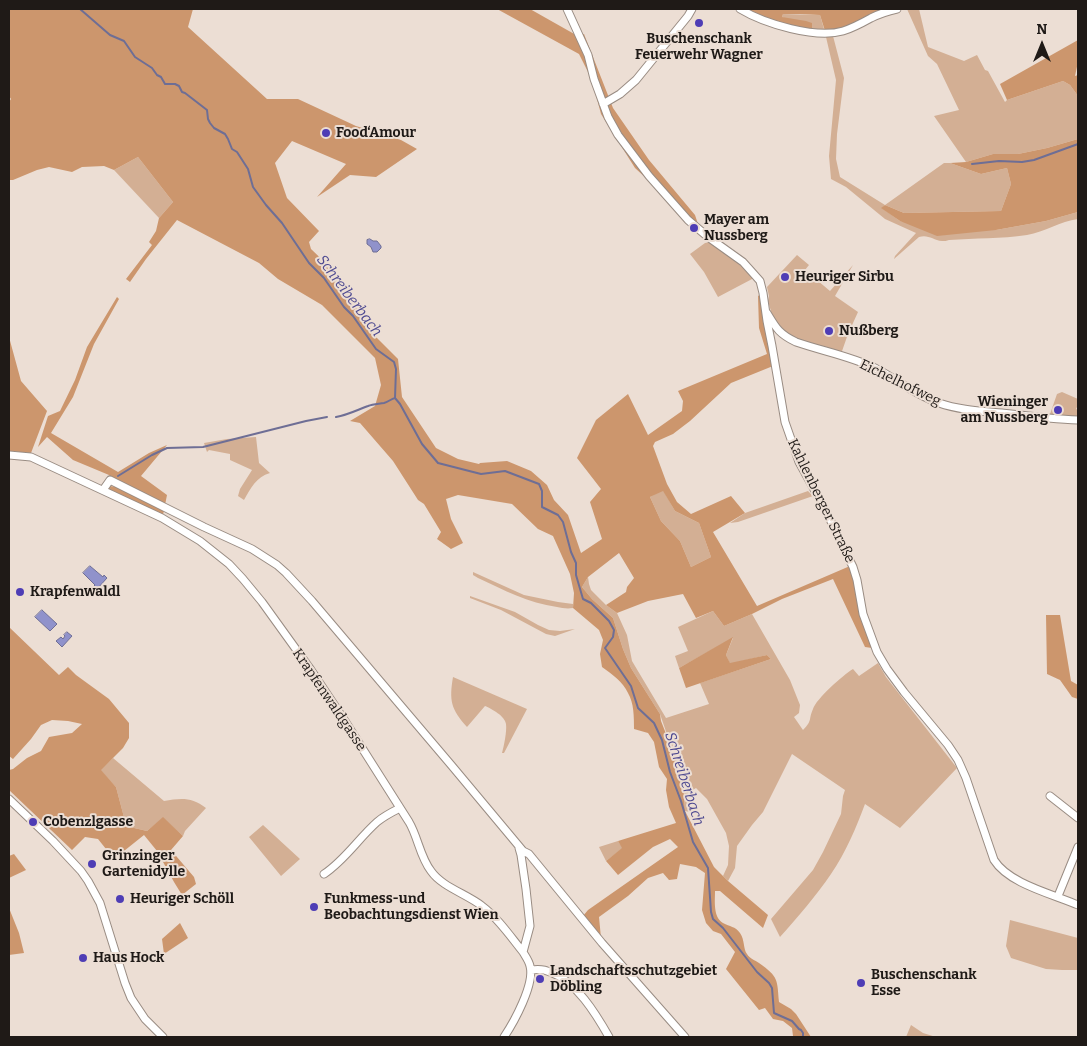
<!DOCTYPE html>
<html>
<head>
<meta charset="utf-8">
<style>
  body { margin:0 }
  #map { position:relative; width:1087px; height:1046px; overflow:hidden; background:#ecded4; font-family:Bitter,serif }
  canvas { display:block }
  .frame { position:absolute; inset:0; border:10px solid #1f1a17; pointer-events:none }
  .north { position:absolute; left:1017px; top:20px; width:50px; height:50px; -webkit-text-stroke:4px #ecded4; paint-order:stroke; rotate:0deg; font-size:14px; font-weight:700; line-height:20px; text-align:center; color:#1f1a17 }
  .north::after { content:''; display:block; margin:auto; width:18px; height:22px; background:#1f1a17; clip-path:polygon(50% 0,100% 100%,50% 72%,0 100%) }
</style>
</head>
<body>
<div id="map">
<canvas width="1087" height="1046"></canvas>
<div class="frame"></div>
<div class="north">N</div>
</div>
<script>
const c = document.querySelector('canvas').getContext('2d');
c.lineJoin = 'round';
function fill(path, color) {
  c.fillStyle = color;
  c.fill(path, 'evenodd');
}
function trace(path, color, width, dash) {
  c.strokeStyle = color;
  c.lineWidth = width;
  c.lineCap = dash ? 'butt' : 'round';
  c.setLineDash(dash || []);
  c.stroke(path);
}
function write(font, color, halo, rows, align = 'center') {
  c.font = font + ' Bitter,serif';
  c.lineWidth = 4;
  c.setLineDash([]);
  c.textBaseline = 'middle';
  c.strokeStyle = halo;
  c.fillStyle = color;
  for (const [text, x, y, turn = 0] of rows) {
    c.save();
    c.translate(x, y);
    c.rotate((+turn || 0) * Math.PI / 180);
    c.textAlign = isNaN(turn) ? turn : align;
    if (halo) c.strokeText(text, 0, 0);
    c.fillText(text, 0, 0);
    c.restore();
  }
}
fill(new Path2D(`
  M907,9h12l9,38 36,14 13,-6 8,15 3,1 17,31 2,-2 56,-19 7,4 8,11v43l-31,9 -29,6h-25l-27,8 -32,-46 25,-6 -22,-46 -9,-8z
  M783,14l37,1 6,21h7l11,42 -7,56 -1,25 4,18 45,28 59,-42h6l31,11 26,-6 4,16 -10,27 -97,2 -19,-8 -3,3 18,13 96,9 50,-9 32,-9v7c-18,2 -33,13 -51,16 -26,4 -52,3 -78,5 -2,1 -5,1 -7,1 -9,-1 -14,-7 -23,-4l-25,22 1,-3 21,-23 -31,-14 -39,-32 -15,-8 -2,-23 7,-76 -10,-43 -14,-4 -30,-16z
  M138,157l35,45 -14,16 -45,-48z
  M710,242c15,10 33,20 44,36l-36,19 -14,-25 -14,-18 15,-11z
  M797,255l12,10 -4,5 25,21 23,-26 -18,31 23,16 -10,22 -7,20 -54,-19 -14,-17 -5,-17 1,-5 -2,-9z
  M1062,392l16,7v6l-2,4 2,1v8l-29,-1 8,-23z
  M256,437l3,26 11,10c-14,4 -19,15 -26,27l-6,-4 2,-7 12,-19 -22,-10v-6l-21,-4 -2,2 -3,-9 23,-4z
  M663,490l12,21 24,12 12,34 -20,10 -11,-26 -19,-20 -11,-24z
  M808,491l5,5 -75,26 -8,1 15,-10z
  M473,572l51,23 34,7 15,2v4c-6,1 -11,0 -16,-1 -29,-4 -53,-17 -79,-29l-5,-3z
  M588,577l1,7 2,6 15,15 11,8 10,22 5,26 34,57 43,-14 -9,-21 71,-24 -4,-4 -37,9 -4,-9 7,-17 -54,30 -4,-12 13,-5 -10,-24 35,-16 11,15 28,-12 38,66 10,25 -1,8 -5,4 9,13c10,-10 5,-10 10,-21 3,-10 30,-34 40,-40l6,7 19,-13 8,14 71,91 -57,60 -35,-24c-9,24 -19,48 -34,70 -15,22 -33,43 -51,63l-9,-18 42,-49 10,-18 18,-38 2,-18 2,-6 -53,-36 -29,58 -11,13 -15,21 -2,22 -7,13 -5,-5 5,-11 1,-19 -3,-13 -19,-34 -11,-11 -5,3 -2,11 1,10 -5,-1 -1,-27 -24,-70 -29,-46 -8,-19 -10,-31 -21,-19 -10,-12z
  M470,596l45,16 23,13 11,5 11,1 15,-2 -20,7 -9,-2 -45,-24 -31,-12z
  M453,677l74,32 -23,44h-2c2,-7 5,-22 4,-29 -1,-8 -14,-15 -21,-18l-18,21c-16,-18 -18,-26 -14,-50z
  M113,758l51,43c17,-3 28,-4 42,7l-21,23 -2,5 -20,-18 -16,13 -17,-4 -5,-6 -9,-34 -16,-17z
  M263,825l37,34 -19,17 -32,-39z
  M618,841l5,7 -17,13 -7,-14z
  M1010,920l68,18v32h-16l-16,-1 -35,-11 -5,-12z
  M911,1025l12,8 13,4h-30z`), '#d3af94');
fill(new Path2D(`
  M9,9h184l-5,18 79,72h31l58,27 45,14 16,9 -41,28 -26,-2 -33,22 29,-33 -54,-23 -17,22 12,35 32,33 -10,11 2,7 25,24 24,33 15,30 23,23 4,38 34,51 22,11 21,5 1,-1 27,-2 24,10 16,14 7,15 14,15 13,38 21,-14 -12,-37 11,-13 -24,-31 19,-38 32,-26 20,41 34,-24 1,-10 -5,-10 89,-37 -8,-26 -1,-32 3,-2 12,72 -42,17 -41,38 -17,13 -18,8 -2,4 14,38 10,18 14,12 40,-18 14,17 -32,19 44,74 93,-40 4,12 7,39 11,31 -7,-1 -32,-68 -51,20 -30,15 -28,12 -11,-15 -17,7 -13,-24 -35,7 -31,12 -11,-8 20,-13 1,-5 7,-9 -15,-25 -31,24 -6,10 10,12 21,19 10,31 8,19 29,46 1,7 22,56 2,34 29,56 14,14 40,34 -5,13 -43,-37h-5c0,10 -2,26 8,32 7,4 12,3 17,10 5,7 3,16 7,21 3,5 8,6 12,9 20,14 18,17 20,39l12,7 5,5 15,23h-16l-2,-1 -1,-8 -9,-7 -10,-2 -8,-11 -6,2 -33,-41 9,-17 -14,-18 -8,-3 -7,-8 -4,-13 3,-37 -9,-6 -16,-3 -3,15 -8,1 -6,-7 -15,5 -20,18 -29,21 2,21 -18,-22 5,-6 90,-63 -8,-8 -17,8 -35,28 -12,-14 16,-13 -4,-7 58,-18 -7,-16 -3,-17 1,-11 -8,-12 -5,-25 -6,-9 -14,-4c0,-12 0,-26 -6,-36 -5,-11 -16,-19 -26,-26l-2,-13 3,-14 -4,-10 -26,-22 1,-15 -4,-19 -17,-38 -15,-7 -26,-25 -54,-9 -12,4 5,20 12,24 -12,6 -14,-10 4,-7 -17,-28 -6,-4 -25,-39 -33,-38 -10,-2 25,-15 6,-21 -6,-27 -53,-53 -44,-26 -19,-16 -82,-43 -31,39 -16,23 -4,-3 26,-34 -3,-3 7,-11 3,-13 14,-16 -35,-45 -24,13 -10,-4 -22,1 -10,5 -23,-5 -12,3 -24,10h-4v-78l2,-3 -2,-3zM663,491l12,20 24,12 12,34 -20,10 -11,-26 -19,-20 -11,-24z
  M497,9h33l46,26 8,-1 29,74 36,52 46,55 4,12 -64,-59 -34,-54 -9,-34 -13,-26z
  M738,9h148l-43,19 -18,3 -5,-16 -20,-1h-17l-1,3 24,4 6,2v10z
  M1078,40v22l-3,14 3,-1v21l-8,-11 -7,-4 -56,19 -7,-16z
  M1078,139v73l-32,9 -50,9 -59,6 -37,-15 -19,-13 4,-3 19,8 97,-2 10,-27 -4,-16 -26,6 -31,-11 16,-1 27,-8h25l29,-6z
  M117,297l2,2 -25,45 -21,53 -22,36 67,39 31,-19 18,-8 -26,31 26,19 -2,10 -51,-24 -5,-6 -36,-15 -26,-23 -9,10 10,-31 12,-5 15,-31 12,-33z
  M9,337l12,44 26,30 -16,42 -22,-2z
  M109,486l9,1 46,22 -1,7 -55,-26v-2z
  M1046,615h14l11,66 7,4v14l-6,-2 -12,-17 -13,-6z
  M9,627l50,48 9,-8 8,8 33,24 20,24v15l-6,10 -22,22 15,17 9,34 5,6 17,4 16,-14 20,19 -12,14 23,27 2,7 -14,11 -8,-13 -17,-31 -13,-16 -30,24 -16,-20 -13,-2 -13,13 -63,-60v-20l4,-1 14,-11 14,-7 8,-14 23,-4 10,-9 -14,-3 -16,-1 -11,5 -10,14 -18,20 -4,-3z
  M733,637l-7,18 4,8 37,-8 4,4 -85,29 -7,-20z
  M14,854l12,16 -17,8v-22z
  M9,908l10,25 5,20 -15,2z
  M180,923l8,15 -24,16 -2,-15z`), '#cc966d');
const water = new Path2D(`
  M370,239l3,2h4l4,5v2l-4,4h-4l-2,-5 -4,-3v-4z
  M90,566l13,11 1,-2 3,3 -10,11 -3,-3 1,-1 -12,-12z
  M42,610l15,14 -7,7 -15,-14z
  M67,632l5,4 -10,11 -6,-6 5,-4 2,2 2,-3 -1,-1z`);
fill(water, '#9092cb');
trace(water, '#6e6e95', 1);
trace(new Path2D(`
  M80,9l30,26 14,6 11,16 17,11 5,7 4,2 4,7h10l4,2 3,6 3,1 22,17 1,9 2,4 4,5 11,6 3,5 4,10 5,3 11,17 5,18 13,18 16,18 27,40 15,15 20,29 9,9 23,33 18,13 2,7 -1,29 5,6 22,40 16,19 43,11 24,-3 34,13 3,7v16l16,8 5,7 8,30 5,11v12l7,24 8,4 18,18 5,9 -1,7 -8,11 26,38 7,22 16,15 8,17 8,32 11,29 12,41 15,26 3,44 2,7 10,9 34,44 12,11 3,5 2,25 18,8 7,8 2,1 2,3v4
  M972,164l27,-3 23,1 12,-2 44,-16
  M336,417c12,-2 21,-7 32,-11 5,-2 10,-2 16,-3 4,-1 7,-4 11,-5
  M118,476l34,-21 15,-7 36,-1 103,-26 21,-4`), '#6e6e95', 2);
const minor = new Path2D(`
  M567,9l21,46 6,24 14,38 10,18 31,41 39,44 20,17 35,25 9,10 8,9 3,12 4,28 5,25 13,76 14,40 26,47 28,58 4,13 6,34 14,38 10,17 17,23 44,53 10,15 8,18 28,82c15,24 59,34 84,45
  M740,9c25,15 76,30 103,22 10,-3 19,-8 28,-13 8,-4 17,-7 26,-9
  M603,104l17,-10 16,-14 52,-64 4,-7
  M767,313c9,15 12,21 29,29 26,9 54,14 79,26 22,11 40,27 64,35 20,7 42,8 63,10 26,3 51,6 76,7
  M9,455l22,2 131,61 38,23 29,23 14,15 19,23 49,68 32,48 66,104c9,15 11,35 22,49 11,16 36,23 51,35 16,12 28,30 41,46 3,5 6,9 7,14 5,18 -16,56 -26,71
  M103,490l7,-10 94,47 48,22 25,16 9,8 26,28 140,165 66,79 5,6 6,3 73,89 83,94
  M1050,796l28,22
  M9,799l44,42 28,30 7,10 12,22 25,80 6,15 14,21 18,18
  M519,848l2,7 5,34 4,37 -7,26
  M324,874c21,-14 34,-35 53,-52 7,-6 15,-10 23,-14
  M1058,896l20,-49
  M531,970c7,-1 13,-1 19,2 26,9 46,42 59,65`);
trace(minor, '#998c83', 9);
trace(minor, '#fff', 7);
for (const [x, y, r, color] of [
  [699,23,5,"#4e3db5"],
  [326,133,5,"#4e3db5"],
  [694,228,5,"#4e3db5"],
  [785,277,5,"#4e3db5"],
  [829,331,5,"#4e3db5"],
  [1058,410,5,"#4e3db5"],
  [20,592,5,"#4e3db5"],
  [33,822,5,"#4e3db5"],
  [92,864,5,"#4e3db5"],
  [120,899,5,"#4e3db5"],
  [314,907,5,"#4e3db5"],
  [83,958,5,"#4e3db5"],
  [540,979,5,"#4e3db5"],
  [861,983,5,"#4e3db5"]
]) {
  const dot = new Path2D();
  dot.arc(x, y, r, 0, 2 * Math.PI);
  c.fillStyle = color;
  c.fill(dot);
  trace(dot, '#ecded4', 2);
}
write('bold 14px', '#1f1a17', '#ecded4', [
  ["Buschenschank",699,39,"center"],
  ["Feuerwehr Wagner",699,55,"center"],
  ["Food‘Amour",336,133],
  ["Mayer am",704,220],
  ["Nussberg",704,236],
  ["Heuriger Sirbu",795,277],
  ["Nußberg",839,331],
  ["Wieninger",1048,402,"right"],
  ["am Nussberg",1048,418,"right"],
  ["Krapfenwaldl",30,592],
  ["Cobenzlgasse",43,822],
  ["Grinzinger",102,856],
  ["Gartenidylle",102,872],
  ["Heuriger Schöll",130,899],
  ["Funkmess-und",324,899],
  ["Beobachtungsdienst Wien",324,915],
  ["Haus Hock",93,958],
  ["Landschaftsschutzgebiet",550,971],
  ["Döbling",550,987],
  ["Buschenschank",871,975],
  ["Esse",871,991]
], 'left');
write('14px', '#1f1a17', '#ecded4', [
  ["Eichelhofweg",900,383,26],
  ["Kahlenberger Straße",821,501,64],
  ["Krapfenwaldgasse",329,700,56]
]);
write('italic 15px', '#4c4890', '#ecded4', [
  ["Schreiberbach",349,296,53],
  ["Schreiberbach",684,779,72]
]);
</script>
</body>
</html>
